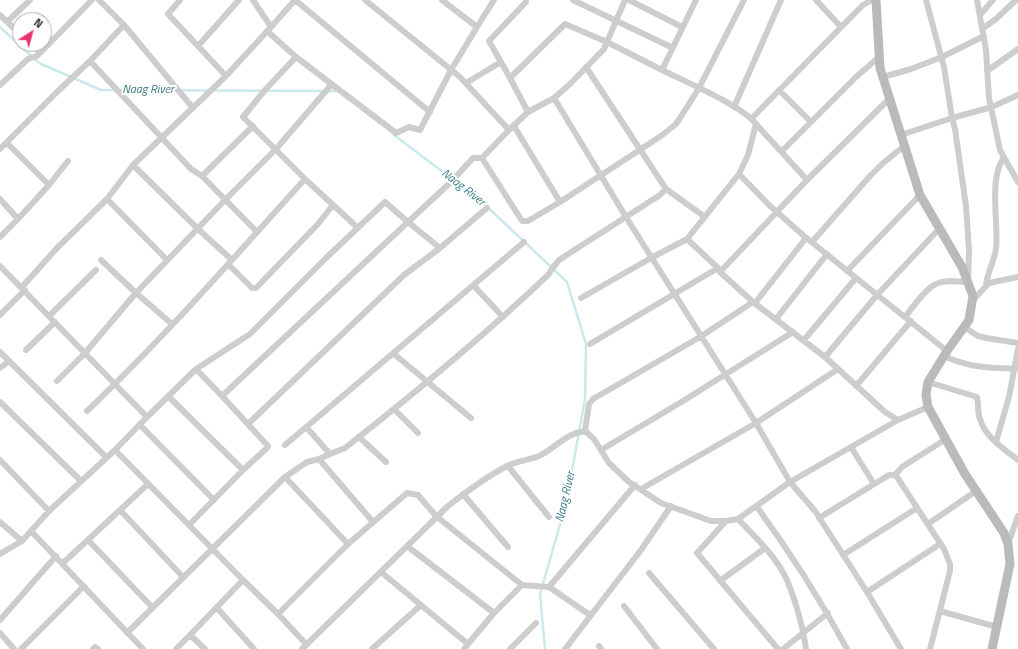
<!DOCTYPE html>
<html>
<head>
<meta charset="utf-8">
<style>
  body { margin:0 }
  #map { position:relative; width:1018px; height:649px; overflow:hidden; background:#fff; font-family:"Titillium Web",sans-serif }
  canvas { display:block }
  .north { position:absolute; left:12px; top:12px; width:40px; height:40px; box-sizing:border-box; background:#fff; border:1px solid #acacac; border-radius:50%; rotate:36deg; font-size:11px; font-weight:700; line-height:16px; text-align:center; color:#303030 }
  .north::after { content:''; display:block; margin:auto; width:14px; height:18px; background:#e7336d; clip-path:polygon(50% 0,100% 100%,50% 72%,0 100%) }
</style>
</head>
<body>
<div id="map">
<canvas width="1018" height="649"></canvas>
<div class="north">N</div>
</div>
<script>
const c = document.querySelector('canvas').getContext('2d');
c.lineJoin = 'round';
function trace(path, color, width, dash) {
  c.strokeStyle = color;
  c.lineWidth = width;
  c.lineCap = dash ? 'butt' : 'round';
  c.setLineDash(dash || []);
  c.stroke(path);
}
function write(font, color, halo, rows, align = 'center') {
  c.font = font + ' "Titillium Web",sans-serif';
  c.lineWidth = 4;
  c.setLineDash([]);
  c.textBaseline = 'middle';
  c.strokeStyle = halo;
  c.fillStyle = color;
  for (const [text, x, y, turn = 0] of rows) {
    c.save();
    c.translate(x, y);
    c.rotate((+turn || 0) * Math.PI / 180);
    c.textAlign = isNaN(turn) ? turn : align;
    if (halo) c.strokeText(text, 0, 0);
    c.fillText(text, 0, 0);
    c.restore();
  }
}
trace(new Path2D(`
  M0,27l39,36 62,27 234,1
  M394,135l86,65 87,82 19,62 -1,55 -19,105 -26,90 5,55`), '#cbe8ed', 2.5);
trace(new Path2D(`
  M99,0l25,25 69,83
  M180,0l-12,14 58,62
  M253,0l18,27 24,-27
  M295,0l135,112
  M365,0l95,77 49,53 19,-18 26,-14 72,119 130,206 34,59 25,29 52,81 34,57
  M573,0l100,48
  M629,0l53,27
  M696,0l-34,70c22,11 81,36 94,54l-8,31 -9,19 30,31 35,31 143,115
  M816,0l25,27
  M977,0l9,50 3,48 11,52 18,32
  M526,2l-37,39 21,37 55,-54 42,18 55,28
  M0,15l20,19
  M980,15l13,-15
  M7,22l23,-22
  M477,27l17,-27
  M982,29l14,-10 20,-19
  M267,31l29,26 -31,33 -22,27 62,62
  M31,44l9,9
  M198,46l41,-46
  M296,57l100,76 13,-6 11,3 31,-60 26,-43 -35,-27
  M90,61l101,108 11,7
  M987,71l31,-22
  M883,77l28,-8 31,-12 42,-21
  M510,78l18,34
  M466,83l35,-21
  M0,85l28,-26 9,-3 55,-56
  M779,90l32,32
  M554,98l16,-14 34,-35 21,-49
  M734,107l47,-107
  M752,118l102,-104 9,-9 9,-5
  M756,124l51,56 82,-81
  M253,126l-51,50 55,56
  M514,126l46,76
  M901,135l51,-17 40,-11 26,-12
  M7,143l42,42 -31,34
  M0,149l58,-58 32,-30 34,-36
  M782,151l74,-74 23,-20
  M482,158l40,63h6l32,-19 101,-66 15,-12 6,-9 17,-27 45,-88
  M133,165l65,64 34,31
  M49,185l19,-24
  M666,189l39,28
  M0,199l18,20 -18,18
  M107,199l60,61
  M812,242l58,-66 12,-12 22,-18
  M440,248l47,-40
  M101,260l35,33 36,31
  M228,264l24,24h4l62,-64 15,-19
  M0,266l147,151 -32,33 -66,61 -27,30 -22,13
  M847,271l73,-76
  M720,272l87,-92
  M986,285c1,-12 8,-23 10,-36 3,-27 -8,-69 8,-92
  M474,286l29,31
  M22,287l35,-39 50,-49 26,-34 93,-89 45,-49
  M581,298l70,-40 36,-19
  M972,301l17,-18 29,-6
  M755,303l51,-65
  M0,315l25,-25
  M49,316l47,-46
  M905,317c8,-10 20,-28 31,-33 9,-5 22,-2 32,-2l1,-32 -3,-44 -11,-77 -3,-11 -8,-51 -18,-67
  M776,319l51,-65
  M964,327l14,9 8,2 32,5
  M804,340l52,-62
  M590,344l128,-76
  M26,350l29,-28
  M0,352l106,105
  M394,354l77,64
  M944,356c26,12 46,12 74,13
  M825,357l52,-62 62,-66
  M0,368l9,-7
  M196,369l26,27 186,-174 32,26 -36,27 -156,149
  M57,381l28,-28 50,-59 90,-94 51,-51 55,-64
  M928,382l49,15c2,7 0,15 3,22 5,18 24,30 38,41
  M856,386l55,-65
  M168,396l75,74 -54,55
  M222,396l46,50 -1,2 -24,22
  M0,402l81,79
  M394,409l24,24
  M87,411c77,-73 147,-154 218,-232l53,49
  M147,417l49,-48 54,-35 76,-76 59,-56 23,20 44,-41 21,-23h9l27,-28
  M898,420l30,-13
  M140,425l74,75
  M307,428l23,26 15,-6c70,-55 139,-112 203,-173l6,-9 5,-6 101,-65 6,-6 -80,-122
  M585,431l4,-27 4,-5 107,-62 53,-35
  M359,437l27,25
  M996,442l13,-45 9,-48
  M285,445l239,-203
  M851,447l23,37
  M115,450l128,130
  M601,450l82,-49 110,-69
  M330,454l-11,5 -12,3 -22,15 63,67 59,-51 11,2 18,21 86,69
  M319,459l54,63
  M0,460l49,51
  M508,466l41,51
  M895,475l7,-8 44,-28
  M641,489l115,-66 82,-54
  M463,494l45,53
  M757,507c33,45 63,92 90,142
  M120,510l63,67
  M819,518l70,-43h6l2,2 47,72 6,15v7l-20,78
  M738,519c17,18 37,36 48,59 9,20 17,49 20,71
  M726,521l-29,32 81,96
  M0,522l22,19
  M928,524l48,-33
  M31,531l112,118
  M88,540l64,67
  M1008,544l10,-28
  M407,546l87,67 -26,31
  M843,555l74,-47
  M63,563l85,-79
  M381,572l87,72 -4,5
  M649,573l65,76
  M720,581l45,-33
  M867,592l73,-48
  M624,606l33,43
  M217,608l37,41
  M940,611l57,16
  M494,613l28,-28 27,2
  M278,614l70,-70
  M590,615l-41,-28 86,-102
  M0,620l56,-64
  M0,633l14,16
  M127,633l158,-156
  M599,646l2,3
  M21,649l63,-63
  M93,649l2,-2 3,2
  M176,649l14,-14
  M205,649l-15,-14 53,-55 35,34 28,30
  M302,649l146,-143c18,-14 38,-29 59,-40 10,-5 22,-6 32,-10 16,-8 28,-23 46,-25l9,8 15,24 20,19 32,21 50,18h15l12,-2 52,-37 108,-62 -13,-8 -60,-55 -72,-55 -33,-30 -2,-4 -31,-29 52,-65
  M372,649l49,-44
  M510,649l26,-26
  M565,649l76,-99 30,-44
  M783,649l45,-36`), '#cdcdcd', 6);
trace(new Path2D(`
  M876,0l4,68 40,127 42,72 11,29 -4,24 -22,31 -19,31 -2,13 2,12 37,67 39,59 4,11 2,20 -18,85`), '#bababa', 9);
write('italic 12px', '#397c87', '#fff', [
  ["Naag River",148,90],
  ["Naag River",463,188,38],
  ["Naag River",566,497,-77]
]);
</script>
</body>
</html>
